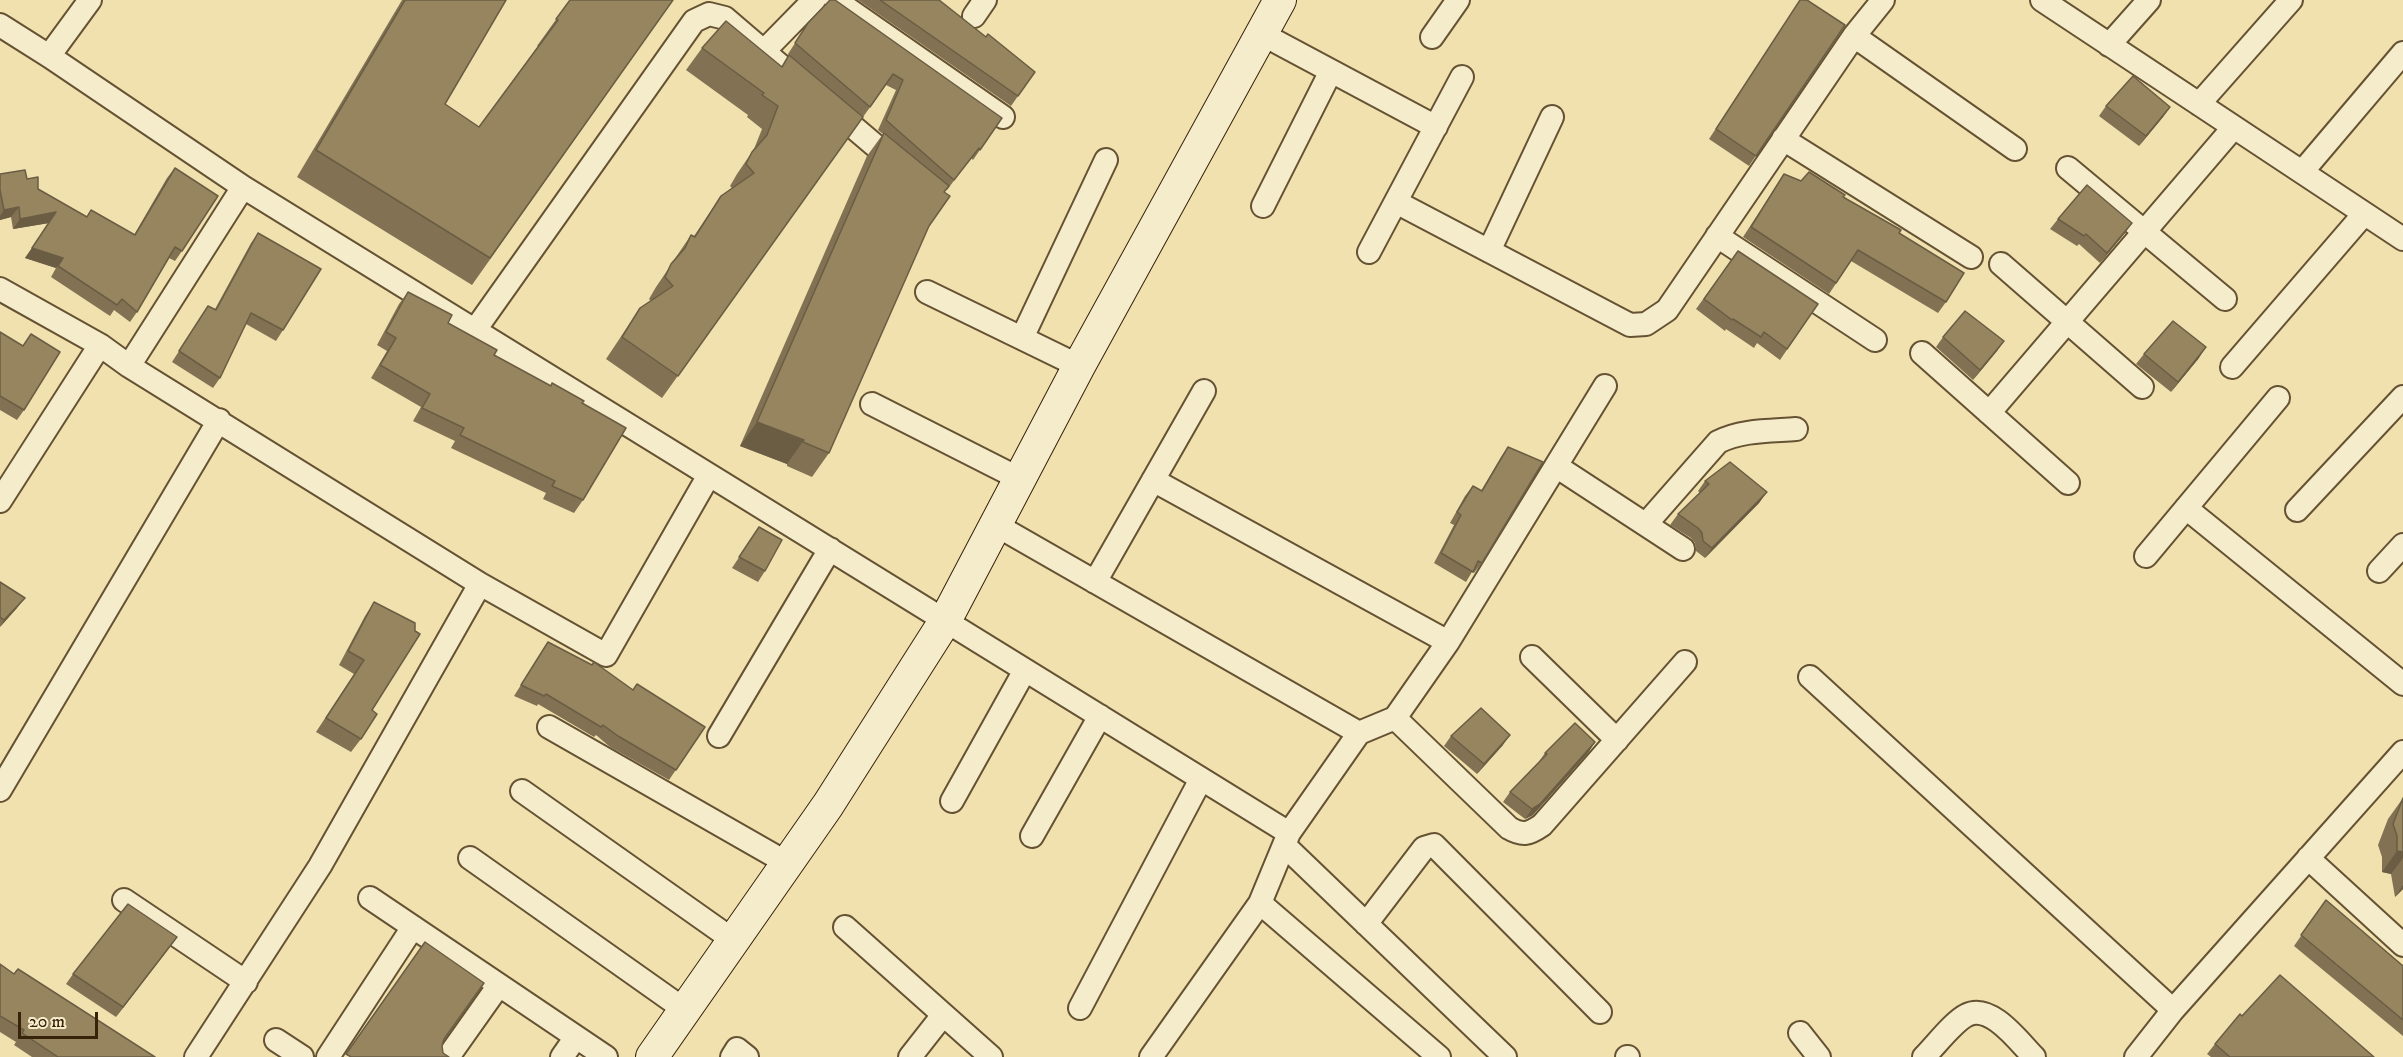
<!DOCTYPE html>
<html>
<head>
<meta charset="utf-8">
<style>
  body { margin:0 }
  #map { position:relative; width:2403px; height:1057px; overflow:hidden; background:#f0e1af; font-family:"IM FELL DW Pica",serif }
  canvas { display:block }
  .scale { position:absolute; left:18px; top:1012px; width:80px; height:27px; box-sizing:border-box; border:3px solid #37220a; border-top:0; padding-left:8px; font-size:18px; line-height:21px; white-space:nowrap; color:#37220a; -webkit-text-stroke:4px #f5eccb; paint-order:stroke }
</style>
</head>
<body>
<div id="map">
<canvas width="2403" height="1057"></canvas>
<div class="scale">20 m</div>
</div>
<script>
const c = document.querySelector('canvas').getContext('2d');
c.lineJoin = 'round';
function trace(path, color, width, dash) {
  c.strokeStyle = color;
  c.lineWidth = width;
  c.lineCap = dash ? 'butt' : 'round';
  c.setLineDash(dash || []);
  c.stroke(path);
}
function fill(path, color) {
  c.fillStyle = color;
  c.fill(path, 'evenodd');
}
const street = new Path2D(`
  M835,0l168,117
  M2042,0l361,239
  M974,16l11,-16
  M0,25l49,31 194,131 1046,646
  M1260,33l176,94
  M1854,36l161,113
  M1432,37l26,-37
  M2109,45l40,-45
  M764,51l50,-51
  M49,56l41,-56
  M2199,104l92,-104
  M832,109l66,56
  M1783,139l188,118
  M2068,168l157,131
  M2302,172l101,-119
  M1396,202l234,123 16,-1 21,-14 187,-274 29,-36
  M1263,206l68,-135
  M1717,236l158,104
  M1489,251l63,-134
  M1369,252l93,-175
  M2001,264l141,123
  M0,289l100,56 29,21 351,218 126,71 103,-180
  M927,292l152,74
  M475,330l219,-309 15,-7 16,4 70,60
  M1022,338l84,-178
  M1922,353l146,130
  M129,366l114,-179
  M2232,367l132,-153
  M872,404l148,75
  M1989,413l245,-286
  M1556,466l127,83
  M1153,480l295,162
  M0,501l100,-156
  M2186,508l217,176
  M2297,510l106,-113
  M1646,524l72,-82c23,-12 52,-11 78,-13
  M996,525l363,208
  M2146,556l132,-158
  M2379,571l24,-26
  M1095,582l109,-191
  M1532,657l85,83
  M1810,677l363,333
  M1395,718l114,110c14,8 20,6 33,-3l143,-163
  M549,727l238,136
  M719,736l111,-187
  M0,790l219,-370
  M522,791l211,149
  M952,801l73,-131
  M1032,836l68,-120
  M1284,845l221,212
  M470,858l215,152
  M2308,858l95,87
  M370,898l236,159
  M124,900l122,82
  M1260,903l179,154
  M1366,924l58,-76 10,-3 166,167
  M845,927l146,130
  M1080,1008l121,-229
  M1800,1033l19,24
  M276,1040l26,17
  M196,1057l124,-191 160,-282
  M328,1057l85,-130
  M448,1057l51,-72
  M562,1057l14,-20
  M732,1057l5,-8 10,8
  M910,1057l33,-42
  M1151,1057l109,-154 29,-70 70,-100 36,-15 53,-76 157,-256
  M1627,1057h1
  M1924,1057c11,-11 30,-36 43,-42 24,-12 52,27 67,42
  M2136,1057l37,-47 230,-258`);
const secondary = new Path2D(`
  M652,1057l176,-252 117,-184 134,-255 201,-366`);
trace(street, '#655233', 26);
trace(secondary, '#37220a', 34);
trace(street, '#f5eccb', 22);
trace(secondary, '#f5eccb', 32);
fill(new Path2D(`
  M402,0h104l-61,104 34,23 59,-81h-1l33,-46h103l-201,285 -175,-108z
  M858,0h81l47,37 49,35 -24,34z
  M1800,0l45,25 -96,141 -40,-27z
  M808,23l194,95 -29,42 -2,-2 -24,32 -1,-1 -2,3 -115,261 -17,24 -25,-11v-2l-47,-18 127,-290 16,-22 -5,-4 18,-40 -10,-5 -23,32 -75,-63z
  M702,48l80,18 7,-11 74,62 -201,281 -56,-39 34,-51 11,-7 -2,-2 7,-12 17,-25 3,-5 15,-22 3,1 27,-40 11,-8 -2,-2 7,-12 17,-25 8,-20 -15,-12 1,-2 -62,-45z
  M2106,106l64,1 -7,10 -24,29 -40,-30z
  M175,168l7,83 -7,10 -6,-3 -32,54 -7,10 -16,-12 -4,6 -59,-39 5,-9 -31,-10 24,-35 -36,6 -2,-12 -11,3v-46l27,5 11,10 48,28 5,-7 43,25 33,-57z
  M1784,174l59,23 56,36 47,69 -8,11 -87,-52 -22,33 -86,-57z
  M2058,219l67,14 -25,30 -21,-19 -2,2 -27,-17z
  M258,233l25,97 -7,11 -30,-17 -26,54 -7,10 -41,-26 36,-56 7,3 36,-66z
  M1738,251l80,53 -38,56 -23,-17 -3,5 -28,-19 -1,2 -29,-22z
  M408,292l40,31 46,32 88,48 1,97 -9,13 -31,-14 3,-6 -95,-45 4,-7 -42,-20 8,-14 -50,-29 16,-27 -10,-6 22,-41z
  M0,332l24,78 -7,10 -17,-10z
  M1943,337l61,4 -7,10 -24,29 -37,-33z
  M2144,354l55,4 -28,34 -35,-28z
  M1508,447l-26,116 -8,10 -2,-1 -6,10 -32,-19 20,-38 -4,-2 15,-27 8,-10 8,5 20,-34z
  M1705,481l62,11 -8,11 -54,55 -9,-7 -1,-8 -4,-5 -21,-13 8,-11 22,-21 -2,-2z
  M759,527l6,44 -7,11 -26,-14z
  M0,582l17,26 -17,19z
  M374,602l-2,108 -11,29 -10,13 -35,-20 38,-58 -15,-9 26,-49z
  M548,642l85,48 72,37 -36,53 -59,-33 -14,-12 -2,2 -56,-33 -1,2 -23,-10z
  M1451,736l52,9 -26,29 -33,-28z
  M1595,742l-7,11 -55,62 -8,4 -22,-17 7,-10 28,-29 7,-10z
  M2403,798v91l-8,8 -4,-23 -9,-2v-15l-4,-12 10,-26z
  M2326,900l77,66v70l-109,-90z
  M177,937l-61,80 -50,-33 7,-10z
  M0,964l14,10 141,83h-123l-18,-12 2,-3 -16,-10z
  M2242,1016l132,41h-163l-4,-3 8,-10z`), '#827253');
fill(new Path2D(`
  M2170,107l-7,10 -24,29 7,-10z
  M19,207l-8,10 -11,3v-4l4,-6z
  M56,212l-7,11 -36,6 7,-10z
  M2132,223l-7,10 -25,30 7,-10z
  M32,248l31,10 -7,10 -31,-10z
  M2004,341l-7,10 -24,29 7,-10z
  M2206,347l-7,11 -28,34 7,-10z
  M757,422l47,18 -17,24 -47,-18z
  M1767,492l-8,11 -54,55 7,-10z
  M25,598l-8,10 -17,19 4,-7z
  M1510,735l-7,10 -26,29 7,-10z
  M1595,742l-7,11 -55,62 -8,4 7,-10z
  M2397,851l6,1v6l-12,16 -9,-2z
  M2403,885v4l-8,8z
  M177,937l-7,10 -54,70 7,-10z`), '#6a5d43');
const building = new Path2D(`
  M405,0h101l-61,104 34,23 79,-107 -2,-1 14,-19h103l-183,258 -174,-108z
  M830,0h5l167,118 -22,32 -1,-2 -25,32 -68,-60 17,-40 -10,-6 -23,33 -75,-64 13,-20z
  M880,0h59l47,37 2,-3 47,38 -17,24z
  M1800,0h7l38,25 -89,131 -40,-27z
  M726,21l56,46 7,-12 74,62 -185,259 -56,-39 18,-29 33,-22 -8,-9 6,-13 14,-16 6,-13 4,2 26,-41 33,-23 -8,-9 6,-12 15,-17 11,-29 -16,-11 2,-2 -62,-45z
  M2133,76l37,31 -24,29 -40,-30z
  M884,133l65,53 -5,6 6,4 -21,30 -100,227 -26,-11 1,-2 -47,-18z
  M175,168l43,28 -36,55 -7,-4 -38,65 -15,-13 -5,6 -59,-39 5,-8 -31,-10 24,-36 -36,7 -1,-12 -15,3 -4,-20v-16l25,-4 2,9 11,-2v12l49,28 4,-7 44,25z
  M1809,172l36,23 -2,2 58,33 -2,3 65,40 -18,29 -88,-52 -22,33 -85,-56 33,-53 17,7z
  M2087,185l45,38 -25,30 -21,-19 -2,2 -26,-17z
  M258,233l63,36 -38,61 -32,-17 -31,65 -41,-27 29,-45 8,4z
  M1738,251l80,53 -31,45 -23,-17 -3,5 -28,-18 -1,1 -28,-21z
  M408,292l44,23 -4,8 49,27 -3,5 57,31 1,-3 32,18 -2,2 44,25 -43,72 -31,-14 3,-5 -95,-46 4,-7 -42,-20 8,-14 -50,-29 16,-27 -10,-6z
  M1965,311l39,30 -24,29 -37,-33z
  M2173,321l33,26 -28,35 -34,-28z
  M0,332l23,14 8,-12 29,18 -36,58 -24,-14z
  M1508,447l35,15 -61,101 -4,-2 -5,11 -32,-19 20,-38 -4,-3 16,-26 9,5z
  M1730,462l37,30 -55,56 -9,-7 -1,-8 -4,-5 -20,-14 31,-30 -4,-3z
  M759,527l23,13 -17,31 -26,-14z
  M0,582l25,16 -21,22 -4,-3z
  M374,602l41,21v8l5,3 -48,76 5,4 -16,25 -35,-21 38,-58 -16,-9z
  M548,642l44,23 2,-3 39,28 4,-6 68,43 -29,43 -58,-34 -15,-11 -2,2 -55,-33 -2,2 -23,-11z
  M1481,708l29,27 -26,29 -33,-28z
  M1575,723l20,19 -55,62 -8,5 -22,-17 37,-38 -2,-1z
  M2403,798v54l-6,-1v-15l-4,-12z
  M2326,900l77,66v54l-102,-85z
  M128,904l49,33 -54,70 -50,-33z
  M425,942l59,41 -40,56 -2,7 1,7 6,4h-98l-5,-3z
  M0,964l14,10 4,-5 137,88h-97l-36,-24 2,-3 -24,-14z
  M2280,975l94,82h-144l-15,-13 25,-30 2,2z`);
fill(building, '#978560');
trace(building, '#6a5d43', 1.5);
</script>
</body>
</html>
